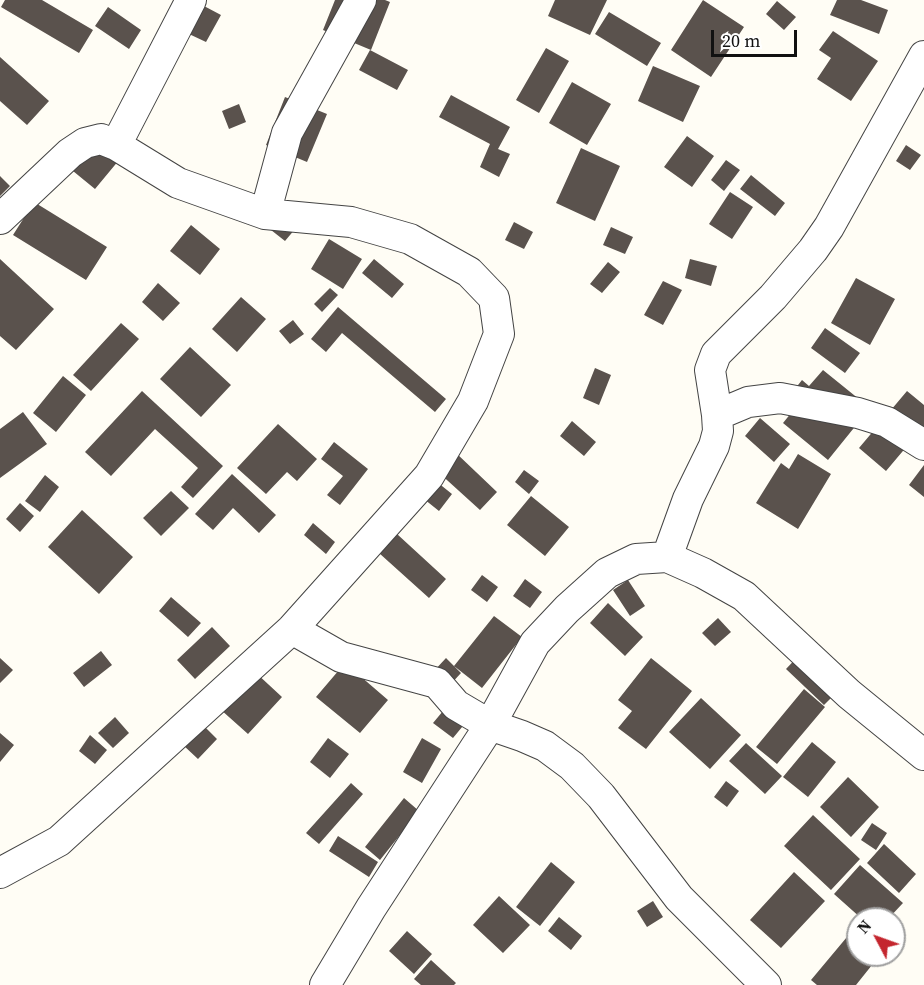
<!DOCTYPE html>
<html>
<head>
<meta charset="utf-8">
<style>
  body { margin:0 }
  #map { position:relative; width:924px; height:985px; overflow:hidden; background:#fffdf5; font-family:"Source Serif 4",serif }
  canvas { display:block }
  .north { position:absolute; left:846px; top:907px; width:60px; height:60px; box-sizing:border-box; background:#fff; border:2px solid #a0a0a0; border-radius:50%; rotate:311deg; font-size:16px; font-weight:700; line-height:24px; text-align:center; color:#111 }
  .north::after { content:''; display:block; margin:auto; width:21px; height:27px; background:#c4262e; clip-path:polygon(50% 0,100% 100%,50% 72%,0 100%) }
  .scale { position:absolute; left:711px; top:30px; width:86px; height:27px; box-sizing:border-box; border:3px solid #111; border-top:0; padding-left:8px; font-size:18px; line-height:21px; white-space:nowrap; color:#111; -webkit-text-stroke:4px #fff; paint-order:stroke }
</style>
</head>
<body>
<div id="map">
<canvas width="924" height="985"></canvas>
<div class="north">N</div>
<div class="scale">20 m</div>
</div>
<script>
const c = document.querySelector('canvas').getContext('2d');
c.lineJoin = 'round';
function fill(path, color) {
  c.fillStyle = color;
  c.fill(path, 'evenodd');
}
function trace(path, color, width, dash) {
  c.strokeStyle = color;
  c.lineWidth = width;
  c.lineCap = dash ? 'butt' : 'round';
  c.setLineDash(dash || []);
  c.stroke(path);
}
fill(new Path2D(`
  M5,0h37l51,30 -14,23 -78,-46z
  M335,0h50l5,2 -19,48 -48,-20z
  M555,0h52l-17,35 -42,-19z
  M703,0l41,27 -33,50 -40,-27z
  M837,0h24l27,10 -9,24 -49,-19z
  M777,1l19,16 -12,13 -18,-16z
  M204,6l17,9 -15,27 -17,-8z
  M108,7l33,23 -12,19 -34,-23z
  M609,12l52,31 -14,23 -52,-32z
  M833,31l45,30 -27,40 -34,-22 14,-21 -12,-8z
  M546,48l23,13 -30,52 -23,-13z
  M370,50l38,20 -11,20 -38,-20z
  M0,57l49,44 -22,24 -27,-24z
  M653,66l47,20 -17,36 -45,-21z
  M572,82l39,22 -24,41 -38,-22z
  M451,95l59,32 -12,22 12,5 -11,23 -19,-10 10,-23 -51,-27z
  M285,97l42,17 -20,48 -41,-17z
  M239,104l7,18 -17,7 -7,-18z
  M107,130l22,18 -34,41 -22,-18z
  M687,136l27,20 -22,31 -28,-20z
  M906,145l15,10 -11,15 -14,-9z
  M581,148l39,18 -25,55 -39,-18z
  M726,160l14,10 -16,21 -13,-11z
  M751,175l34,28 -10,13 -35,-27z
  M0,176l10,10 -10,10z
  M730,192l23,15 -21,32 -23,-15z
  M34,202l73,45 -21,33 -73,-45z
  M287,210l14,12 -16,19 -14,-11z
  M514,222l19,10 -9,17 -19,-9z
  M191,225l29,24 -20,26 -30,-24z
  M611,227l22,10 -8,17 -22,-9z
  M329,239l33,20 -19,30 -32,-20z
  M0,259l54,50 -38,41 -16,-14z
  M374,259l30,25 -12,14 -30,-25z
  M690,259l27,7 -6,20 -26,-8z
  M608,262l12,10 -18,21 -12,-9z
  M856,278l39,21 -25,46 -39,-22z
  M663,281l19,9 -19,35 -19,-10z
  M158,283l22,20 -17,18 -21,-19z
  M330,288l8,7 -16,17 -8,-8z
  M241,297l25,22 -29,33 -25,-23z
  M338,307l108,92 -11,13 -93,-79 -16,19 -15,-13z
  M293,320l11,14 -14,10 -11,-13z
  M121,323l18,16 -48,52 -18,-16z
  M825,328l35,25 -15,20 -34,-25z
  M190,347l41,38 -30,32 -41,-38z
  M595,368l16,7 -12,30 -16,-7z
  M823,370l47,38 -42,52 -45,-37 13,-16 -9,-8 15,-19 7,6z
  M63,376l23,19 -30,37 -23,-19z
  M142,391l81,75 -30,32 -12,-11 17,-19 -43,-39 -44,47 -26,-24z
  M907,391l17,14v21l-38,45 -27,-23z
  M23,412l24,32 -47,34v-49z
  M760,418l30,26 -16,18 -29,-26z
  M572,421l24,21 -12,14 -24,-20z
  M278,424l39,35 -20,22 -10,-9 -21,22 -29,-26z
  M334,442l34,27 -28,36 -13,-10 16,-19 -22,-17z
  M455,452l42,40 -17,18 -43,-39z
  M798,454l33,20 -33,55 -42,-26 25,-40 8,6z
  M924,465v32l-15,-12z
  M524,470l15,11 -10,13 -14,-12z
  M232,474l44,41 -17,18 -26,-25 -20,22 -18,-16z
  M45,475l14,12 -19,25 -15,-11z
  M437,482l15,12 -13,17 -15,-12z
  M171,491l18,17 -28,28 -18,-18z
  M531,496l38,31 -24,29 -38,-31z
  M20,503l14,13 -14,16 -14,-13z
  M82,510l51,47 -34,37 -51,-47z
  M313,523l22,19 -9,12 -22,-19z
  M397,534l49,45 -17,19 -50,-45z
  M482,575l16,12 -11,15 -16,-12z
  M525,579l17,13 -12,16 -17,-12z
  M628,580l17,26 -15,10 -17,-26z
  M171,597l30,26 -13,14 -29,-26z
  M608,603l35,34 -18,19 -35,-33z
  M494,616l28,21 -40,51 -28,-22z
  M718,618l13,14 -16,14 -13,-13z
  M212,627l18,19 -35,33 -18,-19z
  M804,650l39,36 -19,19 -38,-36z
  M101,651l11,14 -28,22 -11,-14z
  M0,658l13,12 -13,13z
  M446,658l15,15 -24,26 -16,-14z
  M651,658l41,33 -46,58 -28,-21 14,-17 -14,-11z
  M345,663l43,37 -28,33 -44,-36z
  M255,672l27,25 -34,37 -28,-25z
  M804,689l21,18 -48,57 -21,-17z
  M701,698l40,37 -31,34 -41,-37z
  M448,705l19,16 -14,17 -20,-15z
  M115,717l14,16 -16,15 -15,-15z
  M202,724l15,15 -19,20 -15,-14z
  M0,733l14,12 -14,17z
  M90,735l17,15 -12,14 -16,-13z
  M328,738l21,16 -19,24 -20,-16z
  M422,738l19,11 -19,34 -19,-11z
  M812,742l24,20 -28,35 -25,-20z
  M746,743l36,33 -17,18 -36,-33z
  M848,777l31,30 -28,30 -31,-30z
  M726,781l13,10 -12,16 -13,-10z
  M351,783l12,11 -44,50 -13,-11z
  M404,798l15,13 -39,49 -15,-13z
  M813,815l47,44 -29,31 -47,-44z
  M872,823l15,10 -11,17 -15,-10z
  M338,836l40,26 -9,15 -40,-26z
  M884,844l32,30 -17,19 -32,-30z
  M551,862l24,20 -35,44 -24,-19z
  M860,865l43,38 -15,16h-26l-28,-25z
  M794,872l31,29 -44,47 -31,-28z
  M499,896l31,29 -27,28 -30,-28z
  M653,901l10,16 -16,10 -10,-16z
  M559,917l23,19 -11,14 -23,-19z
  M857,925l1,30h22l-24,30h-39l-6,-5z
  M407,931l25,23 -18,20 -25,-23z
  M431,960l25,23 -2,2h-33l-7,-6z`), '#5a524d');
const minor = new Path2D(`
  M116,145l75,-145
  M265,214l22,-81 74,-133
  M0,219l70,-66 15,-10 16,-4 15,6 62,38 87,31 86,8 59,17 59,33 25,26 5,36 -26,67 -44,75 -137,153 -233,212 -59,32
  M717,415l31,-13 32,-4 78,15 29,9 37,23
  M667,557l21,-58 26,-53 4,-15 -1,-16 -7,-45 6,-16 57,-57 40,-47 16,-23 95,-171
  M292,629l49,28 96,26 19,22 34,20 32,11 23,10 27,20 29,30 78,102 87,87
  M325,985l46,-77 119,-183 45,-82 32,-34 40,-36 29,-14 31,-2 36,16 41,23 105,98 75,61`);
trace(minor, '#444', 32);
trace(minor, '#fff', 30);
</script>
</body>
</html>
